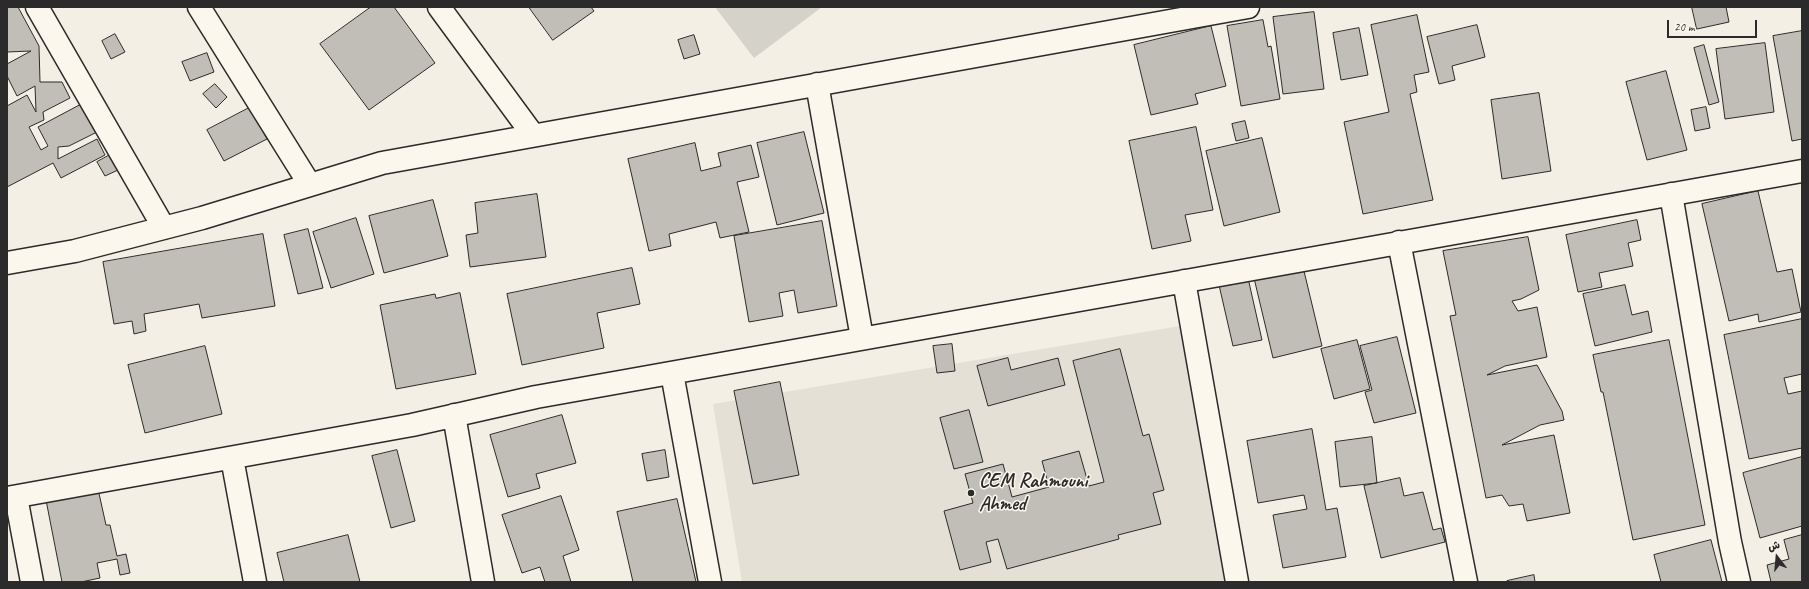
<!DOCTYPE html>
<html>
<head>
<meta charset="utf-8">
<style>
  body { margin:0 }
  #map { position:relative; width:1809px; height:589px; overflow:hidden; background:#f3efe4; font-family:Caveat,"Playpen Sans Arabic",sans-serif }
  canvas { display:block }
  .frame { position:absolute; inset:0; border:8px solid #2b2b2b; pointer-events:none }
  .north { position:absolute; left:1757px; top:537px; width:40px; height:40px; -webkit-text-stroke:3px #fbf7ec; paint-order:stroke; rotate:344deg; font-size:11px; font-weight:700; line-height:16px; text-align:center; color:#2b2b2b }
  .north::after { content:''; display:block; margin:auto; width:14px; height:18px; background:#2b2b2b; clip-path:polygon(50% 0,100% 100%,50% 72%,0 100%) }
  .scale { position:absolute; left:1667px; top:20px; width:90px; height:18px; box-sizing:border-box; border:2px solid #2b2b2b; border-top:0; padding-left:5px; font-size:12px; line-height:14px; white-space:nowrap; color:#2b2b2b; -webkit-text-stroke:3px #fbf7ec; paint-order:stroke }
</style>
</head>
<body>
<div id="map">
<canvas width="1809" height="589"></canvas>
<div class="frame"></div>
<div class="north">ش</div>
<div class="scale">20 m</div>
</div>
<script>
const c = document.querySelector('canvas').getContext('2d');
c.lineJoin = 'round';
function fill(path, color) {
  c.fillStyle = color;
  c.fill(path, 'evenodd');
}
function trace(path, color, width, dash) {
  c.strokeStyle = color;
  c.lineWidth = width;
  c.lineCap = dash ? 'butt' : 'round';
  c.setLineDash(dash || []);
  c.stroke(path);
}
function write(font, color, halo, rows, align = 'center') {
  c.font = font + ' Caveat,sans-serif';
  c.lineWidth = 3;
  c.setLineDash([]);
  c.textBaseline = 'middle';
  c.strokeStyle = halo;
  c.fillStyle = color;
  for (const [text, x, y, turn = 0] of rows) {
    c.save();
    c.translate(x, y);
    c.rotate((+turn || 0) * Math.PI / 180);
    c.textAlign = isNaN(turn) ? turn : align;
    if (halo) c.strokeText(text, 0, 0);
    c.fillText(text, 0, 0);
    c.restore();
  }
}
fill(new Path2D(`
  M1186,325l43,257h-487l-29,-178z`), '#e4e0d6');
fill(new Path2D(`
  M715,7h107l-68,51z`), '#d5d2c9');
const building = new Path2D(`
  M7,7h11l21,39 1,36h22l8,16 -27,14 1,8 -15,7 12,23 7,-4 -10,-19 45,-24 14,29 -28,14 -11,1v12l39,-20 8,16 -44,23 -8,-15 -46,24v-81l20,-11 9,17 -1,-26 -18,10 -10,-20v-12l24,-13 -24,1z
  M371,7h23l41,56 -66,47 -49,-66z
  M529,7h62l3,4 -41,29z
  M1692,7h34l3,15 -32,7z
  M1314,12l10,77 -41,5 -10,-77z
  M1417,15l12,57 -15,3 3,17 -7,2 23,106 -70,14 -19,-92 45,-10 -18,-87z
  M1263,20l5,27 3,-1 9,53 -39,7 -14,-80z
  M1477,25l8,32 -33,9 3,14 -16,4 -12,-47z
  M1211,26l15,60 -31,8 3,10 -47,11 -17,-70z
  M1359,28l9,47 -27,5 -8,-47z
  M1802,31v108l-10,2 -19,-105z
  M115,34l10,18 -14,7 -9,-18z
  M694,35l6,19 -16,5 -6,-19z
  M1765,43l9,69 -49,7 -9,-70z
  M1704,45l15,57 -10,3 -15,-57z
  M207,53l7,19 -24,9 -8,-19z
  M1666,71l21,79 -40,10 -21,-78z
  M215,84l12,13 -11,11 -13,-14z
  M1539,93l12,78 -49,8 -11,-79z
  M251,107l16,32 -43,22 -17,-31z
  M1706,107l4,21 -15,3 -4,-21z
  M1245,121l4,17 -13,3 -4,-17z
  M1196,127l17,83 -28,5 6,26 -39,8 -23,-108z
  M804,132l20,81 -47,12 -20,-82z
  M1262,138l18,74 -56,14 -18,-75z
  M695,143l6,28 20,-5 -3,-13 33,-8 8,32 -22,5 12,50 -29,6 -4,-16 -47,12 2,12 -22,5 -21,-92z
  M110,155l8,15 -13,6 -8,-14z
  M1758,191l19,81 15,-3 9,43 -42,10 -1,-8 -29,7 -27,-117z
  M537,194l9,63 -76,10 -4,-32 12,-2 -3,-30z
  M433,200l15,56 -64,17 -15,-57z
  M356,218l18,56 -43,14 -18,-56z
  M1637,220l4,20 -13,3 5,23 -34,7 3,14 -24,5 -12,-57z
  M822,221l15,85 -39,7 -4,-23 -15,3 4,23 -34,6 -15,-86z
  M308,229l15,59 -25,6 -14,-59z
  M263,234l12,72 -73,12 -3,-14 -55,10 2,17 -12,3 -2,-13 -18,3 -11,-62z
  M1528,237l11,53 -18,9 -9,2 6,10 19,-4 10,50 -42,9 -18,9 50,-10 25,46 2,9 -24,5 -38,20 52,-10 16,78 -43,8 -4,-17 -14,2 -7,-11 -16,3 -36,-182 6,-1 -13,-64z
  M1303,267l19,79 -49,12 -19,-80z
  M632,268l8,36 -43,9 7,35 -82,17 -15,-71z
  M1248,278l14,62 -29,6 -14,-61z
  M1625,285l7,30 16,-4 4,21 -57,14 -12,-52z
  M460,293l16,81 -80,15 -16,-84 55,-11 1,4z
  M1802,319v55l-18,4 4,16 14,-3v57l-53,11 -25,-124z
  M1397,337l19,76 -42,10 -9,-31 7,-2 -12,-44z
  M1357,340l13,49 -36,10 -13,-50z
  M1669,340l36,185 -72,15 -30,-148h-2l-8,-37z
  M952,344l3,27 -18,2 -4,-27z
  M205,346l17,68 -77,19 -17,-68z
  M1120,349l23,87 6,-2 15,56 -11,3 8,31 -43,11 1,4 -112,30 -9,-30 -12,3 5,20 -31,8 -16,-59 29,-8 -8,-29 38,-10 9,33 37,-10 -7,-26 37,-10 10,35 15,-4 -31,-121z
  M1008,358l3,12 47,-12 7,27 -77,21 -11,-40z
  M780,382l19,93 -46,9 -19,-93z
  M969,410l14,52 -29,7 -14,-51z
  M562,415l14,48 -40,11 4,14 -32,9 -18,-62z
  M1312,429l14,81 11,-2 9,49 -63,11 -10,-53 34,-6 -3,-14 -46,8 -11,-62z
  M1372,437l5,46 -37,4 -5,-45z
  M397,450l18,71 -24,7 -19,-72z
  M665,450l4,27 -22,4 -5,-27z
  M1802,457v69l-42,12 -17,-65z
  M1400,478l4,18 19,-4 10,38 8,-2 4,14 -64,16 -17,-72z
  M98,489l8,36h4l7,31 9,-2 4,19 -10,2 -3,-16 -20,4 3,15 -19,4h-19l-16,-82z
  M561,496l18,54 -16,6 8,26h-26l-5,-15 -18,6 -20,-58z
  M677,499l19,83h-63l-16,-70z
  M348,535l12,47h-76l-7,-29z
  M1802,535v47h-31l-4,-17 22,-6 -5,-19z
  M1711,540l11,42h-61l-7,-27z
  M1534,575l1,7h-28v-1z`);
fill(building, '#c0beb6');
trace(building, '#2b2b2b', 1);
const minor = new Path2D(`
  M37,7l127,221
  M199,7l111,178
  M439,7l94,128
  M817,84l45,254
  M1671,194l59,348 9,40
  M1399,242l67,340
  M7,263l68,-12 127,-33 180,-55 866,-156
  M1184,281l53,301
  M672,373l38,209
  M454,415l29,167
  M232,458l23,124
  M16,497l16,85
  M7,498l405,-73 124,-28 1266,-226`);
trace(minor, '#2b2b2b', 25);
trace(minor, '#fbf7ec', 22);
for (const [x, y, r, color] of [
  [971,493,4,"#2b2b2b"]
]) {
  const dot = new Path2D();
  dot.arc(x, y, r, 0, 2 * Math.PI);
  c.fillStyle = color;
  c.fill(dot);
  trace(dot, '#fbf7ec', 1.5);
}
write('bold 20px', '#2b2b2b', '#fbf7ec', [
  ["CEM Rahmouni",979,482],
  ["Ahmed",979,505]
], 'left');
</script>
</body>
</html>
